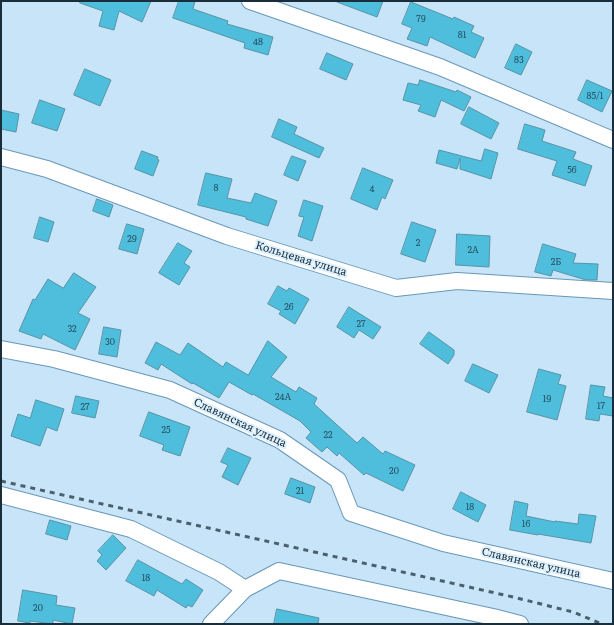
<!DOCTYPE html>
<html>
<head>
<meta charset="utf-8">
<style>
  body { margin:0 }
  #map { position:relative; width:614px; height:625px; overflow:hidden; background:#c7e4f8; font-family:Literata,serif }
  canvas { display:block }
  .frame { position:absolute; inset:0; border:2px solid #192d3a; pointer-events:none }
</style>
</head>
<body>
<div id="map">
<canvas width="614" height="625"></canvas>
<div class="frame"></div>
</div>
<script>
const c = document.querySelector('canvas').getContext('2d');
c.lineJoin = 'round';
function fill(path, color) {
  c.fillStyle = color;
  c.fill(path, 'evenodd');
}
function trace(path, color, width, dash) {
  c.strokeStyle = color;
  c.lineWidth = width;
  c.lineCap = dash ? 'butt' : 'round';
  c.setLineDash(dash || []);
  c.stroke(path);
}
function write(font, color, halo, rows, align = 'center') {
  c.font = font + ' Literata,serif';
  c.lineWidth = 4;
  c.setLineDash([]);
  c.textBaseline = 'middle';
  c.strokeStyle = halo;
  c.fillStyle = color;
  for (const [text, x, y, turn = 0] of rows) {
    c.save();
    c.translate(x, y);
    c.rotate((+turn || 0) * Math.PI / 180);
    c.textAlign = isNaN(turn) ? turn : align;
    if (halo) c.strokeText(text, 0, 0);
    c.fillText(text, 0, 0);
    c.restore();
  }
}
const building = new Path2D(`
  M80,1h71l-9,21 -23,-11 -5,19 -15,-4 4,-15 -23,-8z
  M179,1h16l-2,8 35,12 -1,3 46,13 -5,18 -24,-7 1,-5 -72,-25z
  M337,1h46l-6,16 -40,-15z
  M411,2l42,17 1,-2 20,9 -3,6 13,6 -9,20 -45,-21 -3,9 -20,-7 5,-11 -10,-4z
  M516,44l16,8 -11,23 -16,-7z
  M327,53l26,11 -7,16 -26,-11z
  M85,69l26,11 -11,26 -26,-11z
  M420,80l36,12 1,-2 14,7 -7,14 -23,-11 -6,17 -17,-6 3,-6 -18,-5 5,-17 10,2z
  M587,80l25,11 -10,21 -24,-12z
  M40,100l25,9 -8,22 -25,-8z
  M469,107l30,16 -8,16 -30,-15z
  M1,110l18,4 -3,18 -15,-3z
  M279,119l18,8 -3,7 30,14 -5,10 -47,-21z
  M525,124l20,6 -3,11 34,11 -3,7 19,7 -7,20 -33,-11 5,-14 -39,-12z
  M485,149l13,4 -7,26 -31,-10v-11l-3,11 -21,-6 3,-13 42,11z
  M142,151l16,6 -1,2 2,1 -6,16 -18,-7z
  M292,156l14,5 -8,20 -14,-6z
  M363,168l30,12 -8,19 -3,-2 -5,13 -26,-11z
  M206,173l26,6 -5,19 24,5 4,-10 22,8 -9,25 -22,-7v-2l-48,-12z
  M97,199l16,6 -4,12 -16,-6z
  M304,200l19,6 -11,35 -14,-5 6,-19 -5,-1z
  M40,217l14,5 -6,20 -14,-4z
  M412,222l24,8 -11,32 -24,-8z
  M127,224l17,5 -7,25 -18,-5z
  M457,234l33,2 -1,31 -33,-2z
  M178,243l14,8 -8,12 6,4 -11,18 -20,-12z
  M543,244l33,10 -3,9 25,1 -1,16h-11l-33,-10 -2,6 -16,-4z
  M74,273l22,14 -18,26 12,6 -15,31 -32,-16 -2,5 -22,-8 14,-32 2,1 13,-21 15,9z
  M278,286l9,5 2,-3 20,11 -14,25 -16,-10 2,-3 -13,-7z
  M349,307l32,20 -8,12 -14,-9 -5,8 -17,-11z
  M104,327l17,3 -4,27 -18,-3z
  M429,332l25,18v5l-6,9 -28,-20z
  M268,341l19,16 -16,20 25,15 3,-5 18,11 -3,6 43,39 6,-6 20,17 2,-3 30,14 -12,26 -37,-18 -2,2 -25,-22 -2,3 -10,-9 -5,5 -16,-14 5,-6 -11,-11 -47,-27 -1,1 -23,-13 -10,16 -26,-15 -1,1 -31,-20 -3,6 -13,-7 11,-21 24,13 8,-12 35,24 3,-5 22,13z
  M473,364l25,11 -9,18 -24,-12z
  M539,369l22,6 -3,9 8,2 -9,34 -30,-8z
  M591,385l14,2 -2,9 10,2v18l-13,-2 -1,7 -13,-2z
  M76,396l23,5 -4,17 -23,-5z
  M36,400l28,9 -7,22 -10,-4 -7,19 -29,-10 7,-22 12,4z
  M149,412l41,15 -10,29 -18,-6 2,-5 -24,-9z
  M228,448l23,10 -13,27 -16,-8 6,-12 -7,-3z
  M291,478l24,9 -5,16 -25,-9z
  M461,492l25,13 -8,17 -25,-13z
  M515,501l13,3 -2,12 29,6v-1l23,3 1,-10 17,2 -5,27 -53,-9v1l-28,-5z
  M50,520l21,6 -4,14 -21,-6z
  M113,535l13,13 -20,22 -9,-9 5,-6 -4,-4z
  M138,560l44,24 4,-5 17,11 -11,17 -4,-2 -2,3 -29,-18 -3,6 -28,-15z
  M23,590l34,6 -1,9 19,3 -3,16 -19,-4v4l-23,-3v2l-12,-2z
  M277,609l42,9 -1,6h-44z`);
fill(building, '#4fbedc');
trace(building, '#5693a5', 1);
const minor = new Path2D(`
  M250,1l190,66 173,73
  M1,157l46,12 180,67 169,52 61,-7 156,10
  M1,349l53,10 116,31 110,50 58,40 13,33 92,30 170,38
  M1,495l130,34 88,43 26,17 34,-18 214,46 27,7
  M211,624l34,-35`);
trace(minor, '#6998b7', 18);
trace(minor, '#fff', 16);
trace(new Path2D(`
  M1,481l512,116 60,15 29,12`), '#4a606f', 3, [5, 5]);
write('9px', '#265162', null, [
  ["79",421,19],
  ["81",462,35],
  ["48",258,42],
  ["83",519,60],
  ["85/1",595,96],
  ["56",572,170],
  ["8",216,188],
  ["4",372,189],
  ["29",132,239],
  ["2",418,243],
  ["2А",473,250],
  ["2Б",556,262],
  ["26",289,307],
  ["27",361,324],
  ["32",72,329],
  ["30",110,342],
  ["24А",283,397],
  ["19",547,399],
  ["17",601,406],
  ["27",85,407],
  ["25",166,430],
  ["22",328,435],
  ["20",394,471],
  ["21",300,491],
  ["18",470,507],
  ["16",526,524],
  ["18",146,578],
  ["20",38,608]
]);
write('11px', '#192d3a', '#dcf0fd', [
  ["Кольцевая улица",301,259,17],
  ["Славянская улица",240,423,25],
  ["Славянская улица",531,563,13]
]);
</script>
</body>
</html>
